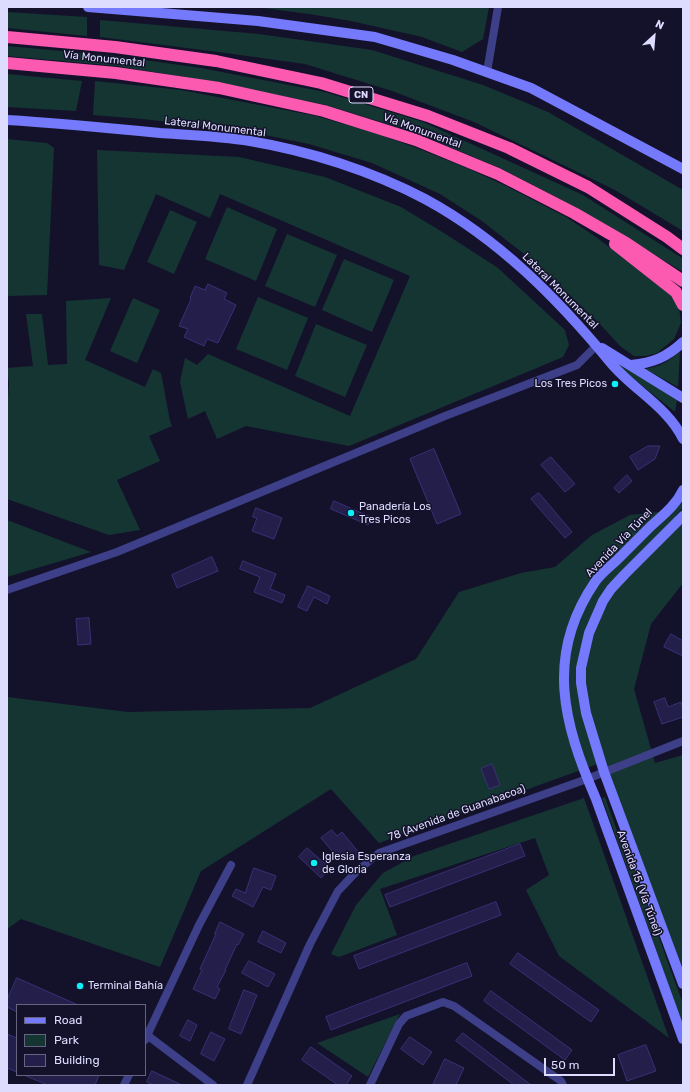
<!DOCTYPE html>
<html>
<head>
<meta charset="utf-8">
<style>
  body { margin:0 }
  #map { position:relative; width:690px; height:1092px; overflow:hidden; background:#14122b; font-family:Rubik,sans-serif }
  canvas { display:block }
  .frame { position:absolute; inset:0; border:8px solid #dedcfe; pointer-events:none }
  .legend { position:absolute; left:16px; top:1004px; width:130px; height:72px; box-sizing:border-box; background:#14122b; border:1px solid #65637f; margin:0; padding:5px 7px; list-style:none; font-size:12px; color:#dedcfe }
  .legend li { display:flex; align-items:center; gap:8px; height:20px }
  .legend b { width:20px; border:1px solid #65637f }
  .north { position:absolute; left:634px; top:16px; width:40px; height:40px; -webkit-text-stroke:3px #14122b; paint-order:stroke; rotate:26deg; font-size:11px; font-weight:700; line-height:16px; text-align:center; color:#dedcfe }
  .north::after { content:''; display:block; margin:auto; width:14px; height:18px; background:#dedcfe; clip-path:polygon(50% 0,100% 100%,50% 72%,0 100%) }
  .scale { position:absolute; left:544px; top:1058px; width:71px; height:18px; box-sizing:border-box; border:2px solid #dedcfe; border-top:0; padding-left:5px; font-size:12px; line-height:14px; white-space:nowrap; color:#dedcfe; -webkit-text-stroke:3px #14122b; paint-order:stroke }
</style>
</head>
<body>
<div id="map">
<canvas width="690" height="1092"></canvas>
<div class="frame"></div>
<ul class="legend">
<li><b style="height:5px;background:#7579fc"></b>Road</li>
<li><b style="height:11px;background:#153532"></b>Park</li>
<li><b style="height:11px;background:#241e4b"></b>Building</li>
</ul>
<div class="north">N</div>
<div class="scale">50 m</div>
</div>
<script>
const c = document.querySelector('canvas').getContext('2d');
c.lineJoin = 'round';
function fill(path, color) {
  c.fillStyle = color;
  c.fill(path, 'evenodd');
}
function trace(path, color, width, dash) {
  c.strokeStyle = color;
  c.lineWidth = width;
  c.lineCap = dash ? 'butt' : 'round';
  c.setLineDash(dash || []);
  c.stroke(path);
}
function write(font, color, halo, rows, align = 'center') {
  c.font = font + ' Rubik,sans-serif';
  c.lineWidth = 3;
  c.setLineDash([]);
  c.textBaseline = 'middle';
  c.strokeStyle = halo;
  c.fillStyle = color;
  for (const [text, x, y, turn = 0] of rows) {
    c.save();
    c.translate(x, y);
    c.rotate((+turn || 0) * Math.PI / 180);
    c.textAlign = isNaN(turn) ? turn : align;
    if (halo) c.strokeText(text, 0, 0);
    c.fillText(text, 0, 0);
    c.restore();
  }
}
fill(new Path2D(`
  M256,7h233l-6,32 -21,13 -40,-15 -71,-16 -42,-7z
  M7,12l80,5v19l-80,-8z
  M100,20l159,14 113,16 111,35 65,27 135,78v41l-68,-41 -141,-68 -82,-31 -87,-27 -79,-11 -126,-16z
  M7,46l109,10 85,12 124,24 98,30 160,73 99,63 1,1v13l-106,-64 -77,-40 -83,-35 -91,-28 -123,-25 -86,-14 -110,-10z
  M7,74l75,7 -6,30 -69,-4z
  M95,81l86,9 135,26 59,17 39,14 55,22 37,17 60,31 30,20 76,59 7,12 2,15 -7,16 -17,14 -11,3h-12l-14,-10 -21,-23 -61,-58 -56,-44 -42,-27 -68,-31 -63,-19 -59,-12 -107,-13 -50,-4z
  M7,139l40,4 7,5 -7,147 -40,1z
  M97,150l142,7 86,20 76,30 43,26 54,35 67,62 4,15 -6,12 -214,89 -103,-20 -29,13 -12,-28 -17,8 -8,-37 5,-24 12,7 11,-11 142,62 60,-140 -190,-82 -10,24 -54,-24 -32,76 -25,-5z
  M227,207l50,22 -21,52 -51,-22z
  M170,210l27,12 -23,52 -27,-12z
  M287,234l50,21 -22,52 -50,-21z
  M344,259l50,21 -22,52 -50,-22z
  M258,297l50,21 -21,52 -51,-21z
  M111,298l-26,62 60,27 8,-18 8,4 9,48 2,5 -23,10 11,25 -43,19 23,50 -31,5 -102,-36v-90l2,-25 -2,-16 26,-2 -7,-52h16l6,51 19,-1 -1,-63z
  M133,298l27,12 -23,53 -27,-12z
  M316,324l51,21 -22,52 -50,-21z
  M680,351l-2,36 -33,-18c16,-3 23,-7 35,-18z
  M617,361l60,39 -2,12 -57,-46z
  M683,499v9l-8,8 8,6v61l-32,41 -17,65 21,74 28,-8v214l-80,-207 -224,81 -48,-54 -130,82 -41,96 -139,-48 -14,10v-232l121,15 182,-4 106,-49 43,-67 62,-19 34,-6 37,-32 38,-20 38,-4z
  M7,520l84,32 -84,25z
  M605,797l21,59 6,7 51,141v21l-81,-227z
  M584,798l85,240 -110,-82 -33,-66 23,-15 -14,-37 -155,51 17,46 -58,22 -8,-3 25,-49 27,-32 31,-17z
  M400,1014l-32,63 -51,-34z`), '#153532');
const building = new Path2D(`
  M208,284l19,9 -3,6 12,6 -18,38 -11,-4 -3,7 -20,-9 4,-8 -9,-3 12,-27 -1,-1 5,-12 10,4z
  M648,446h12l-5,13 -17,11 -8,-13z
  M434,449l27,65 -24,10 -27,-65z
  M551,457l24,27 -10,8 -24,-27z
  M627,475l5,6 -13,12 -5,-5z
  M539,493l33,39 -7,6 -34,-39z
  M334,501l37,16 -3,8 -37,-16z
  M256,508l26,10 -8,21 -22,-8 5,-13 -4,-1z
  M212,557l6,14 -41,17 -5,-13z
  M243,561l33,13 -6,15 15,6 -3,8 -28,-11 6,-15 -20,-8z
  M308,586l22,10 -3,8 -13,-7 -7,14 -9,-4z
  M89,618l2,26 -13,1 -2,-26z
  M671,634l12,7v15l-19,-9z
  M665,698l3,9 13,-5 2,6v9l-21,7 -8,-22z
  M492,764l8,21 -11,4 -8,-20z
  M332,830l5,6 5,-4 18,22 -7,6 -6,-8 -8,7 -18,-21z
  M520,844l5,12 -135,51 -5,-12z
  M307,848l23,20 -9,10 -22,-21z
  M254,868l22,8 -5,14 -8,-3 -10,20 -21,-11 4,-7 9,4z
  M496,902l5,13 -142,54 -5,-13z
  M220,922l24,12 -6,11 -1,-1 -12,26h1l-9,17 3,2 -5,10 -22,-10 9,-19 -2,-1 16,-35h-1z
  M263,931l23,12 -5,10 -23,-11z
  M518,953l81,57 -8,12 -81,-58z
  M249,961l26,13 -7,13 -26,-14z
  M467,963l5,13 -141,54 -5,-13z
  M17,978l61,27h-61v7l-10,-5v-7z
  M244,990l13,5 -16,39 -12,-5z
  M491,991l81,59 -7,10 -81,-59z
  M188,1020l9,5 -7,16 -10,-5z
  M211,1032l14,7 -11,22 -13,-7z
  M463,1033l68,52h-17l-58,-44z
  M7,1034l10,4v34l-10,-4z
  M410,1037l22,15 -9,13 -22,-16z
  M646,1045l10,26 -29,10 -9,-26z
  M311,1047l41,29 -6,9h-8l-36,-25z
  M445,1059l19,9 -8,17h-23z
  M152,1071l30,14h-29l-6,-3z
  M24,1075h75l-4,10h-47z`);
fill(building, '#241e4b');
trace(building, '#3a3077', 1);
trace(new Path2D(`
  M487,72l11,-65
  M7,590l110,-38 328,-136 132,-51 20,-20
  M147,1035l66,50
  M145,1040l54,-115 32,-60
  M124,1085l5,-10
  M247,1085l63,-141 28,-53 19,-20 22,-18 208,-74 96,-38
  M370,1085l29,-61 7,-8 37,-14 11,4 107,75 2,4`), '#3e3f89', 8);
trace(new Path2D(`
  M88,7l170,14 117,16 78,23 78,28 152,81
  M7,120c51,3 102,8 153,13 30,2 61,3 90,8 59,10 122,30 175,58 74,40 133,100 185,163 22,27 58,45 73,77
  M602,348l81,50
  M631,365c22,-2 36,-8 52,-23
  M683,490c-7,15 -20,25 -32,36 -11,11 -21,21 -32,32 -8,8 -18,15 -24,24 -50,73 -32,141 1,217l87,240
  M683,516l-58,58 -14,15 -8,12 -14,32 -8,35v15l5,30 18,59 79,212`), '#7579fc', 10);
trace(new Path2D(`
  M7,37l108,10 101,14 105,22 107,33 81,32 79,39 79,50 16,12
  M7,63l109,10 103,15 105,23 92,29 82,34 76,39 52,30 57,38
  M615,244l61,48 7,13`), '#fc5ab1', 12);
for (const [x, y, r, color] of [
  [615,384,4,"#0cf0fa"],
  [351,513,4,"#0cf0fa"],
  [314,863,4,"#0cf0fa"],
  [80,986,4,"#0cf0fa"]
]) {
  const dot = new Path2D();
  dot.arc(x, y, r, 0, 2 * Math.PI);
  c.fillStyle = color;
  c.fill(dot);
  trace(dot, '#14122b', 1.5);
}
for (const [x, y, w] of [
  [361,95,24]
]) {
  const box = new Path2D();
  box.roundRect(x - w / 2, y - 8, w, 16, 3);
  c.fillStyle = '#14122b';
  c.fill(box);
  trace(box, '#dedcfe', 1);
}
write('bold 10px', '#dedcfe', null, [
  ["CN",361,95]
]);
write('11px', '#dedcfe', '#14122b', [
  ["Vía Monumental",104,59,6],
  ["Lateral Monumental",215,127,7],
  ["Vía Monumental",422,131,20],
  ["Lateral Monumental",560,291,45],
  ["Avenida Vía Túnel",619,543,-46],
  ["78 (Avenida de Guanabacoa)",457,813,-20],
  ["Avenida 15 (Vía Túnel)",639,883,70]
]);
write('11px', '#dedcfe', '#14122b', [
  ["Los Tres Picos",607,384,"right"],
  ["Panadería Los",359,507],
  ["Tres Picos",359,520],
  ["Iglesia Esperanza",322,857],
  ["de Gloria",322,870],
  ["Terminal Bahía",88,986]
], 'left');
</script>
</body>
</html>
